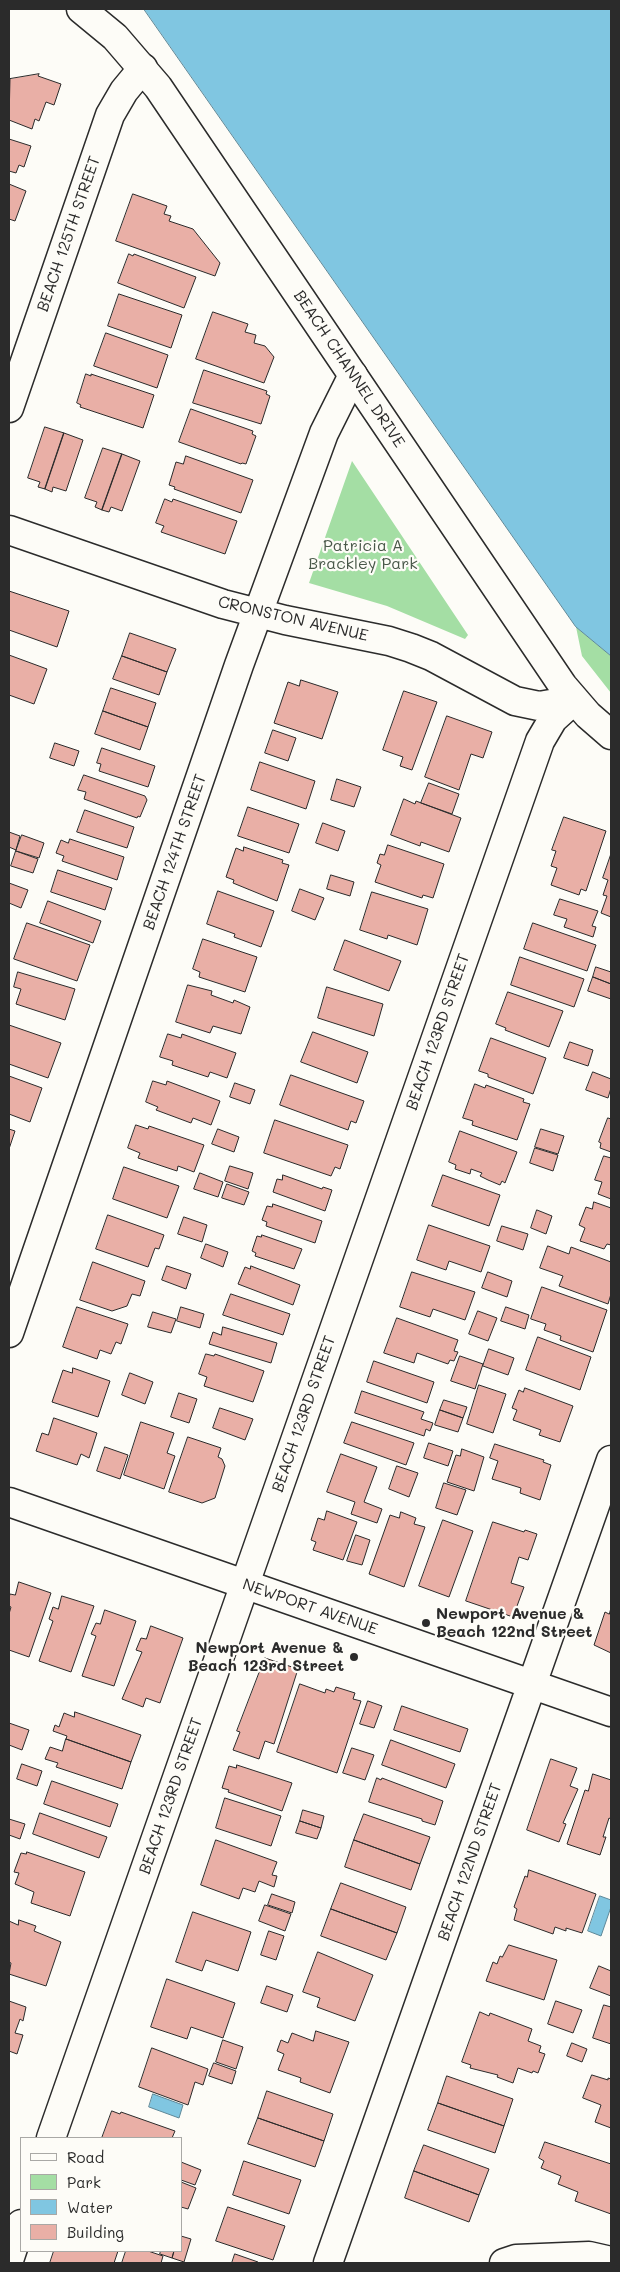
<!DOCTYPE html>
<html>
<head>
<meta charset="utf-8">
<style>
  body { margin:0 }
  #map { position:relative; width:620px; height:2272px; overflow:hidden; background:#fdfcf7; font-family:Mali,sans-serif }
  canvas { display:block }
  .frame { position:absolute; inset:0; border:10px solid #2b2b2b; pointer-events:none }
  .legend { position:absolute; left:20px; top:2137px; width:162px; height:115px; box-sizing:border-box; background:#fdfcf7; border:1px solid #a9a8a5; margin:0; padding:6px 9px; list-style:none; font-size:15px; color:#2b2b2b }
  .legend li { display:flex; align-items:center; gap:10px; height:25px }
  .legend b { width:25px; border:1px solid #a9a8a5 }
</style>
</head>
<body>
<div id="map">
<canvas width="620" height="2272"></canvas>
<div class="frame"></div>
<ul class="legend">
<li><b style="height:6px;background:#fdfcf7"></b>Road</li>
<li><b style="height:14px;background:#a4dea4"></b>Park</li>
<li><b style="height:14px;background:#80c6e1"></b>Water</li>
<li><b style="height:14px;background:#e9afa6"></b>Building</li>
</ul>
</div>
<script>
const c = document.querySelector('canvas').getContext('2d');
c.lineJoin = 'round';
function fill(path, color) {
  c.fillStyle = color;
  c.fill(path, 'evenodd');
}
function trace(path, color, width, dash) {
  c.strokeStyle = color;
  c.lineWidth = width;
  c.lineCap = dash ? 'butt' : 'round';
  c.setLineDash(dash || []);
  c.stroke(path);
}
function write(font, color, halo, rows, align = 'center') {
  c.font = font + ' Mali,sans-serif';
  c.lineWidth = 4.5;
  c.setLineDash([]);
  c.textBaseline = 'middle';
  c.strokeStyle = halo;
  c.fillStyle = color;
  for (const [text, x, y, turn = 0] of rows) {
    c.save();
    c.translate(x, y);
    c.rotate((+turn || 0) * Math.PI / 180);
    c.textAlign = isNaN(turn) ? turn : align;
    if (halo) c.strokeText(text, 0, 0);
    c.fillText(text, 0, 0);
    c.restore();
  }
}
fill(new Path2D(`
  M352,461l116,174 -3,4 -78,-33 -78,-23z
  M576,627l35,29v37l-29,-37z`), '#a4dea4');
const water = new Path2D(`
  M144,9h467v647l-35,-29z
  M600,1896l11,4v7l-10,29 -13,-5z
  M153,2094l30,11 -4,13 -30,-11z`);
fill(water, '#80c6e1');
trace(water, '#5e8898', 1);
const building = new Path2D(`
  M39,74l-1,2 23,8 -7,21 -8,-3 -7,19 -4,-2 -3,10 -23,-9 1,-41z
  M9,139l22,7 -7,21 -5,-2 -3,8 -7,-2z
  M9,184l17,7 -11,30 -6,-2z
  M133,194l34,12 -3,8 7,2 -2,5 24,8 27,34 -5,13 -99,-35z
  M129,254l4,2 1,-2 62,23 -12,31 -66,-25z
  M119,294l63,21 -11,33 -63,-22z
  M213,312l35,12 -3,8 11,3 -2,8 11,3 9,11 -10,26 -68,-24z
  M106,333l62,22 -11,33 -63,-22z
  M204,370l63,21 -1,3 4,2 -9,28 -68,-21z
  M86,374l5,2v-2l63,21 -11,33 -63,-21 1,-2 -4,-2z
  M191,409l62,22 -1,3 4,2 -10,28 -4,-1 -1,1 -62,-22z
  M45,427l19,6 -19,56 -7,-2 2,-5 -12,-4z
  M64,433l19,7 -17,51 -13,-4 -1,5 -7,-3z
  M103,448l19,6 -20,56 -7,-3 2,-5 -12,-4z
  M122,454l18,7 -18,50 -11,-4 -2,5 -7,-2z
  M186,456l67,24 -12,33 -67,-24 1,-2 -6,-2 7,-23 7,2z
  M165,499l7,3 1,-3 64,22 -12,33 -64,-22 3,-6 -8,-3z
  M9,591l60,20 -12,36 -48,-17z
  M130,633l46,16 -9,23 -45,-16z
  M9,655l38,14 -13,35 -25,-9z
  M122,656l45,16 -8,23 -46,-16z
  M301,680l37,12 -16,47 -48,-16 14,-41 11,4z
  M111,688l45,15 -8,24 -45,-16z
  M404,691l33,11 -25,68 -12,-4 3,-9 -20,-7z
  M103,711l45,16 -8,23 -45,-16z
  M447,716l45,16 -9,26 -12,-4 -12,36 -34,-13z
  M273,730l23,8 -8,23 -23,-8z
  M55,743l24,8 -5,15 -24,-8z
  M102,748l53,18 -7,21 -49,-16 2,-7 -4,-1z
  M260,762l55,19 -9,28 -55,-19z
  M84,775l61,21 2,4 -7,17 -2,-1 -1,2 -53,-19 2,-7 -8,-2z
  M337,779l24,8 -7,20 -23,-7z
  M429,783l30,11 -7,20 -31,-11z
  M404,799l11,5 1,-3 45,17 -12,34 -28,-10 -1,4 -29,-11z
  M248,807l51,17 -10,29 -51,-17z
  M85,810l49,17 -7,21 -50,-16z
  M564,817l42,14 -20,60 -5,-2 -2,6 -28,-10 6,-17 -6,-2 5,-15 -4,-1z
  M323,823l22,8 -7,20 -22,-8z
  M9,832l11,4 -4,14 -7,-3z
  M22,835l22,8 -5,15 -23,-7z
  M70,839l54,18 -7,23 -55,-19 2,-5 -8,-3 5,-13 7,3z
  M388,845l56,19 -11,34 -10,-3 -1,3 -47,-16 6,-17 -4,-2 3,-9 4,1z
  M244,847l39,13 -1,3 7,2 -12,36 -44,-18 1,-3 -8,-3 10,-29 7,3z
  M16,851l22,8 -5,14 -22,-7z
  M611,854v63l-10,-4 6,-17 -4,-1 5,-15 -5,-2z
  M58,870l54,18 -7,22 -54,-18z
  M331,875l23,7 -4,14 -23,-7z
  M9,883l19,7 -7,18 -12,-5z
  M300,889l24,9 -9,22 -23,-9z
  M218,891l56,20 -13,36 -27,-10 1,-3 -28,-10z
  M372,892l56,17 -11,36 -29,-10 -1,4 -27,-9z
  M560,899l38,12 -6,15 4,1 -3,10 -29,-10 3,-8 -13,-4z
  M48,901l53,20 -8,22 -53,-20z
  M27,923l63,22 -13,36 -63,-22z
  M533,923l63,22 -9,26 -63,-22z
  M203,939l54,18 -12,35 -46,-15 1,-5 -7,-3z
  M345,940l56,21 -12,30 -55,-21z
  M520,957l64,22 -10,28 -63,-22z
  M596,967l15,5v12l-18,-7z
  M18,972l57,17 -10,31 -49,-16 5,-15 -7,-2z
  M593,977l18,7v15l-23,-8z
  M188,985l24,6 -1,4 22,8 1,-3 16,7 -9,27 -28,-8 -3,7 -34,-11z
  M327,987l56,17 -9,32 -56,-18z
  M508,992l55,19 -14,36 -44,-17 1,-2 -10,-4z
  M9,1025l52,18 -13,35 -39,-14z
  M313,1032l55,20 -11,31 -56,-21z
  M168,1034l13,4 1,-4 54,19 -9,25 -17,-6 -2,5 -36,-12 1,-4 -13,-4z
  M491,1038l55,20 -13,36 -45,-17v-3l-9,-3z
  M570,1042l23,8 -5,16 -24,-8z
  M593,1072l18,7v9l-3,10 -22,-8z
  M291,1075l73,26 -8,22 -5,-2 -3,9 -68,-25z
  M9,1076l33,12 -12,34 -21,-8z
  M153,1081l13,4 1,-4 53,20 -9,24 -18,-7 -2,5 -35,-13 2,-3 -12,-5z
  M235,1083l20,7 -5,14 -20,-7z
  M475,1084l10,4 1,-3 38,14 -1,3 7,2 -13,36 -45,-15 1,-4 -10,-3z
  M608,1118l3,1v33l-11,-4 1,-5 -2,-1z
  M275,1120l73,25 -8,24 -5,-2 -4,9 -67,-23z
  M136,1125l12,4 1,-3 55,19 -10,27 -16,-6 -1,5 -39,-13 2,-5 -12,-5z
  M9,1129l6,2 -6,18z
  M218,1129l21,8 -5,15 -22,-8z
  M541,1129l23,7 -6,18 -23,-7z
  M460,1131l57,21 -12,31 -3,-2 -2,4 -12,-5 -8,-4 2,-3 -11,-4 -1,5 -15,-5 1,-4 -7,-3z
  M535,1148l23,7 -5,16 -23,-8z
  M604,1156l7,2v41l-13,-5 4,-12 -7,-2z
  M230,1166l23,7 -5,16 -23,-8z
  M124,1167l55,19 -12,32 -54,-19z
  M200,1173l23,9 -5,15 -24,-8z
  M283,1175l39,14 1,-2 9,3 -7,21 -52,-19 4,-13 5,1z
  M443,1175l57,20 -11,31 -57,-20z
  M227,1184l22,8 -5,13 -22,-7z
  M594,1202l17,6v37l-4,-1 -3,5 -24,-8 5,-13 -6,-3 7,-18 6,2z
  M273,1204l49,17 -7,22 -49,-17 1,-4 -5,-2 5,-14 5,1z
  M537,1210l15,6 -6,18 -15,-6z
  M108,1215l56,20 -5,14 -4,-1 -7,19 -52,-18z
  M184,1217l23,8 -5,17 -24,-8z
  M429,1225l61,21 -9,26 -32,-11 -3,9 -29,-10z
  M502,1226l26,8 -5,16 -26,-9z
  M262,1235l40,14 -8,20 -39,-13 1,-3 -4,-2 5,-15 4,1z
  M206,1244l22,8 -5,15 -22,-9z
  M548,1246l21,8 2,-7 40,15v32l-3,10 -49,-18 4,-10 -23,-8z
  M93,1262l52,19 -5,15 -8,-2 -5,12 -15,5 -32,-11z
  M167,1266l24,8 -5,15 -24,-9z
  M251,1266l49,19 -7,20 -55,-21 7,-17 5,2z
  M412,1272l63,20 -10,28 -32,-11 -3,8 -30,-10z
  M488,1272l24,9 -5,16 -25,-9z
  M542,1287l65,23 -14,42 -33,-12 1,-4 -17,-6 2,-6 -15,-5z
  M231,1294l59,20 -7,21 -60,-20z
  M77,1307l51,17 -7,20 -5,-2 -5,12 -11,-4 -3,9 -34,-12z
  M181,1307l23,7 -4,14 -23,-7z
  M506,1307l23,8 -4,14 -24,-8z
  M478,1311l19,7 -9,23 -19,-7z
  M153,1312l23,7 -5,14 -23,-6z
  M397,1318l61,22 -4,11 4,1 -4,9 -4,-1 -2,4 -31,-11 -3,10 -30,-10z
  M223,1327l54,16 -6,20 -62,-19 4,-12 8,3z
  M538,1337l53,20 -11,33 -54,-20z
  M489,1349l25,9 -6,17 -25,-9z
  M206,1354l8,2 1,-2 49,17 -11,31 -49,-16 3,-9 -8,-3z
  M460,1356l23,8 -8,25 -24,-8z
  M374,1361l60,21 -7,21 -60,-21z
  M73,1368l37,13 -12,36 -46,-15 11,-32 9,3z
  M130,1373l23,9 -8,22 -23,-9z
  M479,1385l27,9 -13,39 -26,-9z
  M525,1388l48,18 -13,36 -21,-7 2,-5 -28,-10 4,-10 -5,-2 7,-18 4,2z
  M362,1391l62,21 -3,7 12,4 -3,8 -4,-2 -2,7 -69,-23z
  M179,1393l18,6 -8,24 -18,-6z
  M444,1400l23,7 -4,11 -23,-8z
  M220,1408l33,11 -8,21 -32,-12z
  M440,1410l23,8 -5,14 -23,-7z
  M54,1418l43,15 -8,25 -8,-4 -4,11 -41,-14 6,-18 6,2z
  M141,1422l33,11 -7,20 8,3 -11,33 -40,-14z
  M352,1422l62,21 -8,22 -62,-22z
  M188,1437l33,11 -3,9 4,2 3,7 -10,32 -13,5 -33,-11z
  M429,1443l24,8 -5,15 -24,-8z
  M495,1444l49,16 -1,2 8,3 -11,35 -20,-7 1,-5 -29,-9 6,-18 -8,-3z
  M105,1447l23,8 -8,24 -23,-8z
  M462,1449l22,8 -10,34 -27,-9 9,-27 4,1z
  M341,1454l36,13 -13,35 18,7 -5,14 -26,-9 4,-12 -28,-10z
  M397,1466l21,7 -9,24 -20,-8z
  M444,1483l22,7 -9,25 -21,-7z
  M327,1511l30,11 -14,38 -30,-10 3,-8 -5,-2 7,-22 6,2z
  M401,1512l15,6 -2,6 11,3 -21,60 -35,-13 21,-59 9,3z
  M443,1520l30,11 -24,66 -30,-11z
  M493,1522l31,10 1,-2 12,4 -9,26 -9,-3 -8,26 13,4 -11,30 -47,-16z
  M356,1535l14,5 -8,25 -15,-4z
  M19,1582l32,11 -22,64 -20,-7v-36l2,-7 -2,-1v-8l1,-4 5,1z
  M62,1596l32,10 -23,66 -32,-11 14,-40 -4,-2 4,-12 5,2z
  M611,1608v45l-17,-8 11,-33 4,2z
  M105,1610l31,11 -22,65 -32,-10 14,-40 -5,-2 5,-11 4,1z
  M151,1626l32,12 -23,65 -14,-5 -3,9 -21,-8 20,-47 -6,-2 5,-12 5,1z
  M265,1658l33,11 -24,75 -9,-3 -6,18 -26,-9 7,-18 -3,-1z
  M300,1684l25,9 1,-4 8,3 2,-5 19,6 -2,6 8,2 -24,72 -60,-21z
  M368,1701l14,5 -8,22 -14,-4z
  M402,1706l66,23 -8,23 -66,-22z
  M75,1712l66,23 -10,27 -65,-23 1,-3 -14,-5 2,-6 4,2 5,-14 10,4z
  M9,1723l20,7 -7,20 -13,-5z
  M66,1739l65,23 -9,27 -66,-22 2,-4 -13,-4 5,-12 12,4z
  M391,1740l64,24 -9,24 -64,-23z
  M352,1748l22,7 -9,25 -22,-7z
  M551,1759l26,9 -7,18 8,3 -15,34 3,1 -7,18 -32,-12z
  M22,1764l20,7 -5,15 -20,-7z
  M237,1765l55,18 -10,28 -54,-19 1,-2 -7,-2 7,-22 7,2z
  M593,1774l18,6v39l-2,-1 -6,19h3l-6,18 -33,-11 18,-54 3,1z
  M377,1778l4,2 1,-2 61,23 -8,24 -13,-4v-2l-53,-17z
  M52,1781l66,23 -8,23 -66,-23z
  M225,1798l56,18 -10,30 -55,-18z
  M303,1810l21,6 -3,12 -21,-7z
  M40,1813l67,24 -8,21 -66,-24z
  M364,1814l66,23 -10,27 -66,-24z
  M9,1819l16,5 -5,15 -11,-4z
  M300,1821l21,7 -4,11 -21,-6z
  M216,1840l61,22 -5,13 5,1 -3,11 -15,-6 -4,11 -12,-4 -4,11 -38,-14z
  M354,1840l66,24 -9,26 -66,-23z
  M27,1852l58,20 -15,44 -39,-13 3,-11 -19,-8 4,-11 -5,-1 7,-19 5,1z
  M529,1870l67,24 -14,39 -16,-5v3l-11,-4 -2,7 -39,-14 3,-11 -3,-2 11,-31 2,1z
  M341,1883l65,24 -9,26 -66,-24z
  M272,1894l23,8 -3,11 -24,-8z
  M265,1905l26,9 -6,17 -26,-10z
  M331,1909l66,24 -11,27 -65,-24z
  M193,1912l58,20 -13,39 -32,-11 -4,11 -26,-9z
  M19,1920l17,6 -2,5 27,11 -15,44 -37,-12 2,-11 -2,-1v-41l9,4z
  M269,1931l15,5 -8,24 -15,-5z
  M509,1945l48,15 -13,40 -58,-19 7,-19 4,2 3,-8 2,1z
  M318,1952l55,23 -18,46 -38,-14 3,-9 -17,-6z
  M599,1966l12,5v25l-21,-8z
  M167,1979l68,24 -12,35 -32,-11 -4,12 -36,-12z
  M267,1986l26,9 -6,17 -26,-9z
  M9,2001l17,6 -3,14 -3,-2 -5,14 8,2 -6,19 -8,-3z
  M556,2001l26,9 -9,23 -25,-9z
  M604,2005l7,2v37l-18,-6z
  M480,2012l9,4 1,-3 42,16 -4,12 13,5 -2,6 6,2 -7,19 -5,-2 -1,2 -14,-5 -5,15 -16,-6 1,-2 -28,-7 1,-3 -9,-3z
  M316,2031l33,11 -19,51 -30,-11 1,-4 -23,-8 6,-16 -7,-3 4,-11 7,3 4,-10 21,8z
  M223,2040l20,7 -7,22 -20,-7z
  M572,2043l15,6 -5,13 -15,-6z
  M152,2048l56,21 -5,16 -8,-3 -7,23 -49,-18z
  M214,2063l22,8 -4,13 -23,-8z
  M592,2075l16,5v-2l3,1v49l-16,-6 6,-17 -18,-7z
  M447,2076l66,23 -9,27 -66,-23z
  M267,2091l66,23 -9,27 -66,-23z
  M438,2103l66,23 -9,27 -67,-23z
  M112,2111l8,3 1,-2 54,19 -3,7h-70z
  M258,2118l66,23 -9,26 -67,-23z
  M545,2142l66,22v50l-36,-13 3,-9 -20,-8 3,-8 -20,-8 3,-7 -5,-3z
  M424,2145l65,24 -10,26 -65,-24z
  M244,2161l57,19 -12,34 -56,-19z
  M181,2162l20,8 -6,15 -14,-5z
  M414,2171l65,24 -10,27 -64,-24z
  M181,2182l15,6 -8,21 -7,-2z
  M228,2207l57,19 -12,34 -57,-19z
  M181,2236l10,3 -7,23 -12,-4 2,-7h7z
  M54,2251h64l-4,12h-64z
  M126,2251h22l15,5 -2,7h-39z
  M161,2251h13l-2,7 -12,-4z
  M235,2254l23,8 -1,1h-25z`);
fill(building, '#e9afa6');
trace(building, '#2b2b2b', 1);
const minor = new Path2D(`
  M9,408l101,-293 14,-24 19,-23
  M9,530l214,74 62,16 104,21 22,7 20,8 84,45 24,5 35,-6
  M9,1333l230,-668 85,-232 29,-58
  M9,1502l602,210
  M51,2138l489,-1397 13,-22 21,-19
  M9,2260l12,-36
  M328,2263l283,-803
  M504,2263l12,-4 73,-3 22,5`);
const major = new Path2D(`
  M81,9l34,28 43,50 405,599 25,29 23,20`);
trace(minor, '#2b2b2b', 31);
trace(major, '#2b2b2b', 31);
trace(minor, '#fdfcf7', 28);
trace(major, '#fdfcf7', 28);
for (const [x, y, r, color] of [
  [426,1623,5,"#2b2b2b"],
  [354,1657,5,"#2b2b2b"]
]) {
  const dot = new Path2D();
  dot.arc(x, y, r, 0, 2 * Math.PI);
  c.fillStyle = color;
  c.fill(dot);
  trace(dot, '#fdfcf7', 2);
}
write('16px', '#2b2b2b', '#fdfcf7', [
  ["BEACH 125TH STREET",69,234,-71],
  ["BEACH CHANNEL DRIVE",349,369,56],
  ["CRONSTON AVENUE",293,619,13],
  ["BEACH 124TH STREET",175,852,-71],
  ["BEACH 123RD STREET",438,1032,-71],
  ["BEACH 123RD STREET",304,1414,-71],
  ["NEWPORT AVENUE",310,1607,19],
  ["BEACH 123RD STREET",171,1796,-71],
  ["BEACH 122ND STREET",470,1862,-71]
]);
write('16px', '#495849', '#fdfcf7', [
  ["Patricia A",363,546],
  ["Brackley Park",363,564]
]);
write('bold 16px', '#2b2b2b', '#fdfcf7', [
  ["Newport Avenue &",436,1614],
  ["Beach 122nd Street",436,1632],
  ["Newport Avenue &",344,1648,"right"],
  ["Beach 123rd Street",344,1666,"right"]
], 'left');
</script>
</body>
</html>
